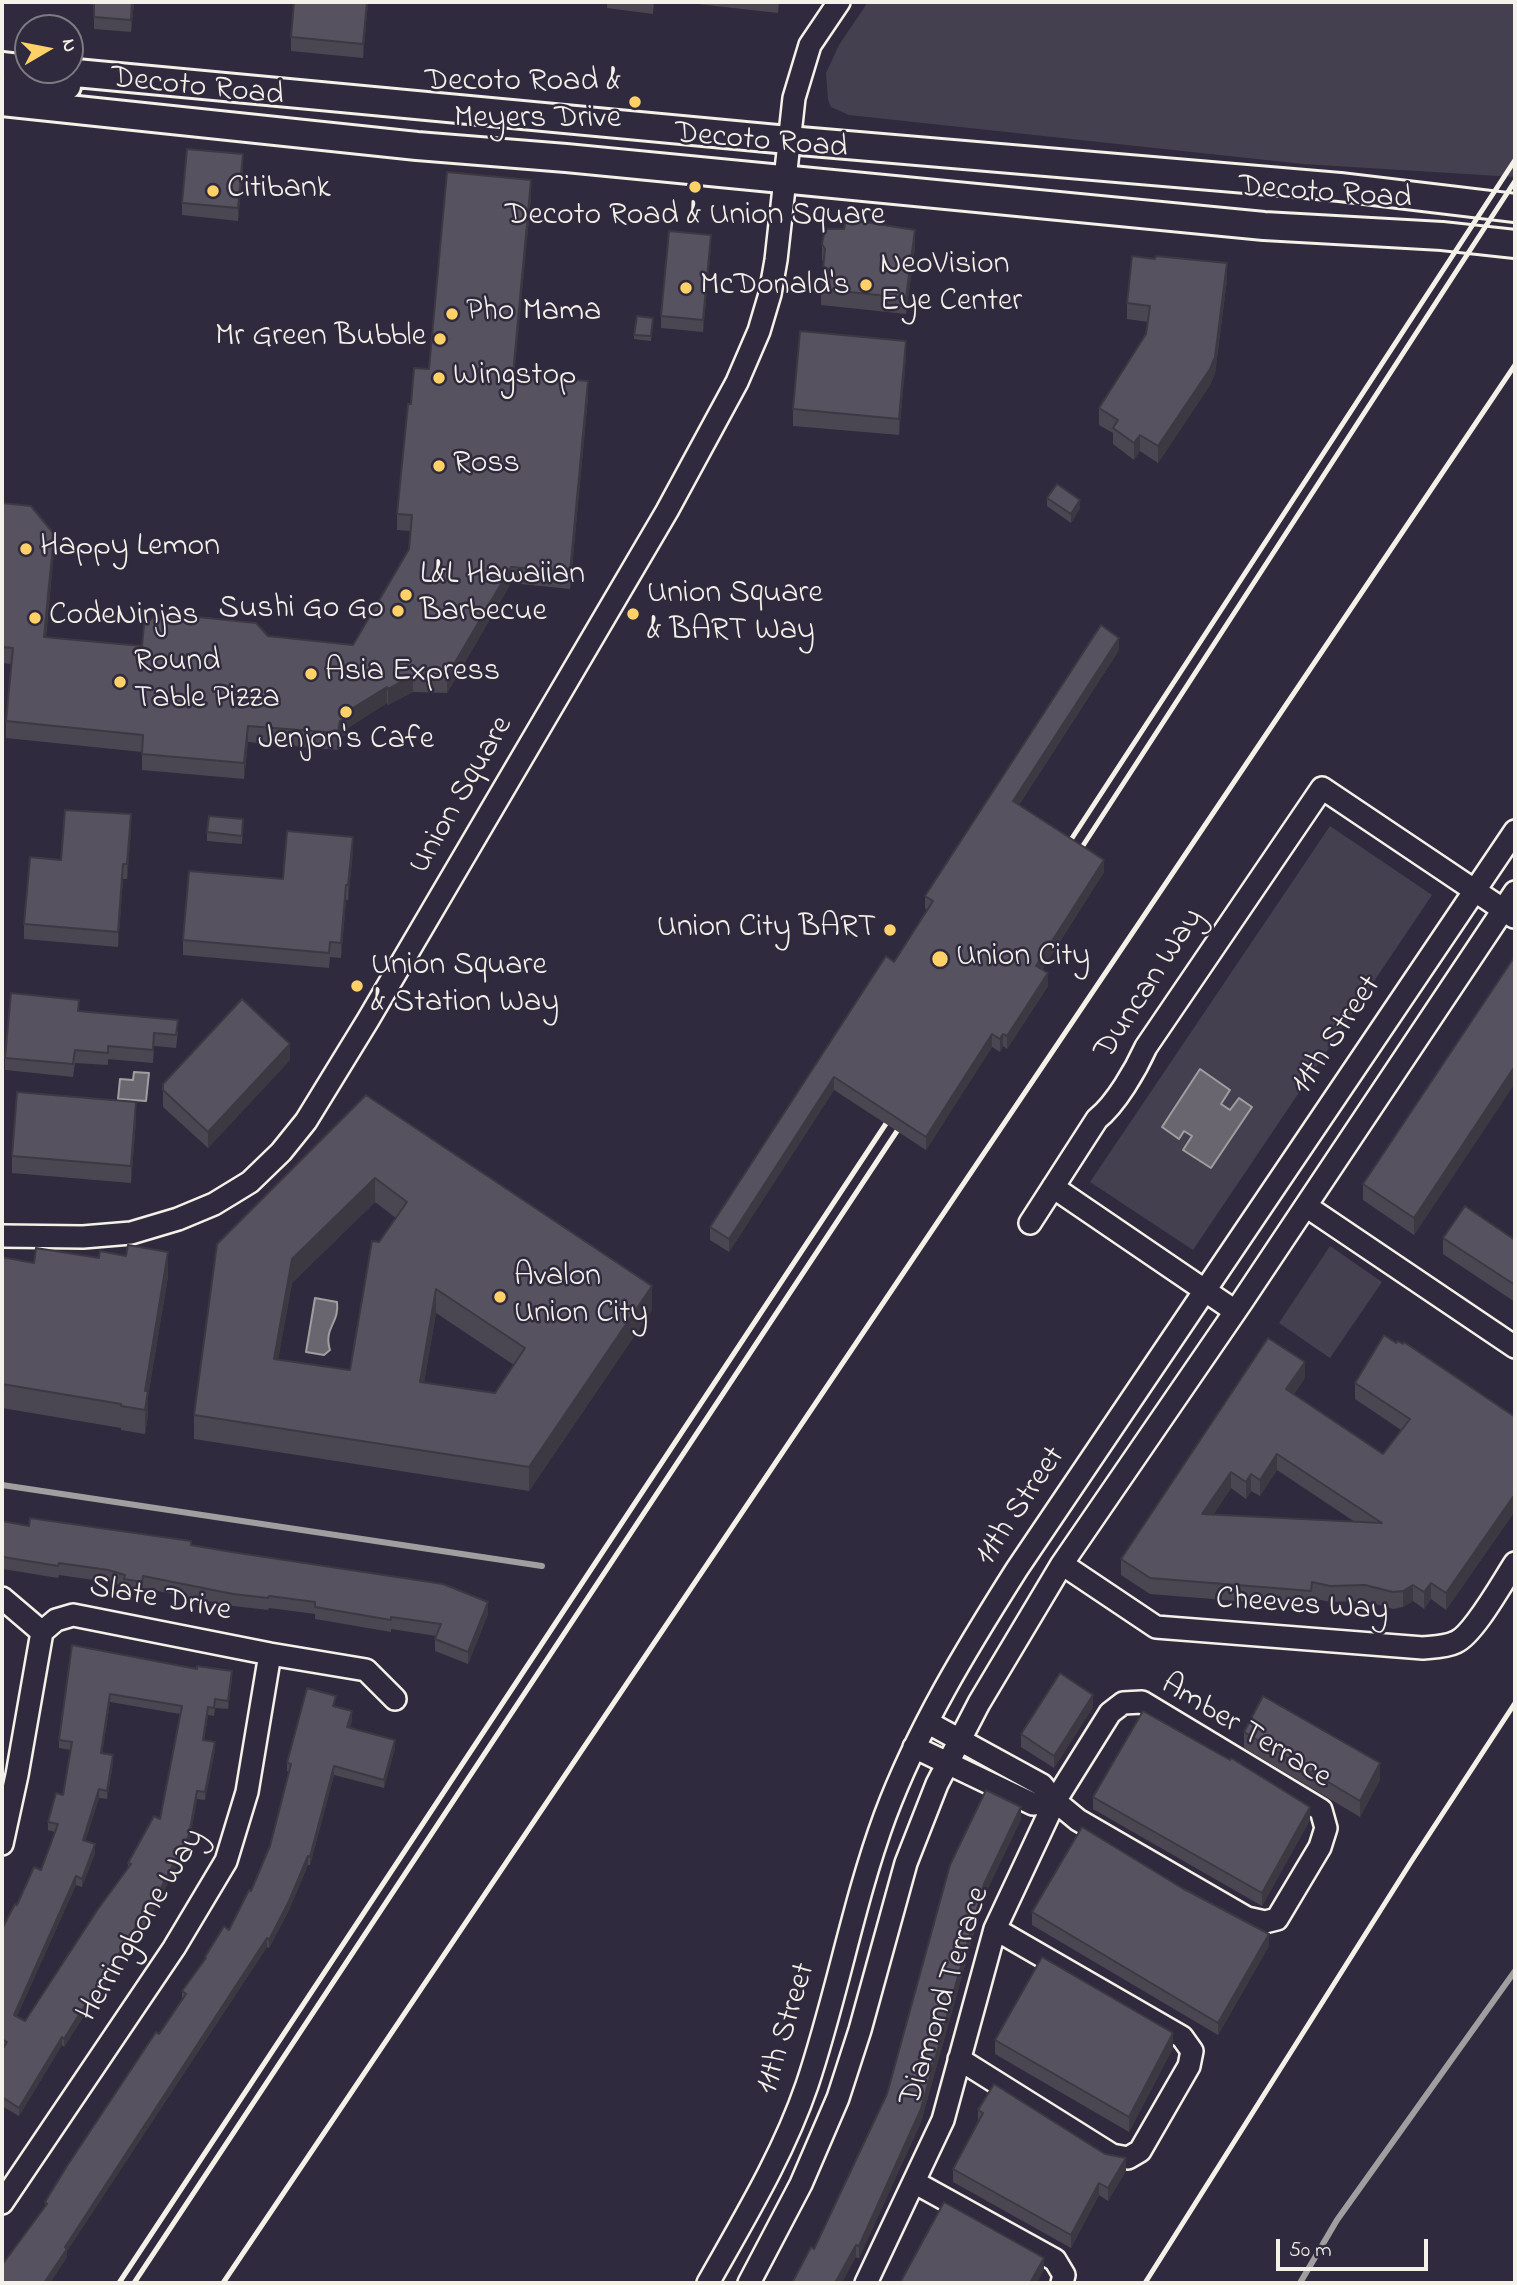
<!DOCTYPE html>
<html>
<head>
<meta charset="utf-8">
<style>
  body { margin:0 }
  #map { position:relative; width:1517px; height:2285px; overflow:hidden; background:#2f2a3d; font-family:"Indie Flower",sans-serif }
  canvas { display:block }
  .frame { position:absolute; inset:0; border:4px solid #f4f1e8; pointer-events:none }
  .north { position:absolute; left:14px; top:14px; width:70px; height:70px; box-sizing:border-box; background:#2f2a3d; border:2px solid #7e7a81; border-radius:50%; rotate:80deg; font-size:19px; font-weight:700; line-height:28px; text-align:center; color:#f4f1e8 }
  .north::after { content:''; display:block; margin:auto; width:24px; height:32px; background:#ffd166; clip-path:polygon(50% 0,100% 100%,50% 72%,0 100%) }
  .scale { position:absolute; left:1276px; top:2239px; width:152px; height:32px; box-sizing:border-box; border:4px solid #f4f1e8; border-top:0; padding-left:9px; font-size:21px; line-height:24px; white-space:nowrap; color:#f4f1e8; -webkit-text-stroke:5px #2f2a3d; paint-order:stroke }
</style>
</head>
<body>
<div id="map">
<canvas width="1517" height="2285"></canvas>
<div class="frame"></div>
<div class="north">N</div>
<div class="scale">50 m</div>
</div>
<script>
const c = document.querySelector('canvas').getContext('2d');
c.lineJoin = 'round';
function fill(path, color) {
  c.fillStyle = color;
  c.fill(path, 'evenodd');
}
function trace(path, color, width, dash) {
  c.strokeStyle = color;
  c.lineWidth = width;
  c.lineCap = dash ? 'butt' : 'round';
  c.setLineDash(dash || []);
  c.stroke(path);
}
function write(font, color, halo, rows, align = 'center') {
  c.font = font + ' "Indie Flower",sans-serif';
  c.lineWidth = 5;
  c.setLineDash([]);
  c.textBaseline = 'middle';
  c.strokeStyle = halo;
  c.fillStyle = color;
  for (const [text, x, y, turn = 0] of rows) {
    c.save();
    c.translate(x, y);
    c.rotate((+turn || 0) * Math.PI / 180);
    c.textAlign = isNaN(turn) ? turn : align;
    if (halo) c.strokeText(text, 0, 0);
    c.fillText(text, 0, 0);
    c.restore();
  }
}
fill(new Path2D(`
  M868,2h647v175l-212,-13 -454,-49 -18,-8 -3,-7 -2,-27 13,-28z
  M1330,826l102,69 -239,355 -103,-68z
  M1330,1246l52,36 -52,76 -51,-35z`), '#454050');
const water = new Path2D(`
  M1200,1069l30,21 -9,14 9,6 9,-12 13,9 -41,61 -28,-18 9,-14 -8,-5 -5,8 -17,-12z
  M134,1072l15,1 -3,28 -28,-2 2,-20 13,1z
  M315,1298l22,4c3,21 -14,26 -7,48l-6,5 -18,-3z`);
fill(water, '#6a6670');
trace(water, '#a19ea0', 2);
trace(new Path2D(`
  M2,1485l540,81
  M1300,2283l37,-63 178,-249`), '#a19ea0', 6);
const minor = new Path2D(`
  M1053,1187l182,124
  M1306,1206l209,141
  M1030,1223l67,-104c19,-15 39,-50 49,-72l176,-259 192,129
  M2,1236l81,1 48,-4 47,-14 36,-15 36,-22 31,-30 25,-31 62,-101 299,-509 70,-129 22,-51 11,-37 6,-34 18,-162 16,-53 29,-43
  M1062,1564l94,63 267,21c11,-1 23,-1 33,-6 18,-8 47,-61 59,-79
  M2,1598l40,34
  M42,1632l14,-12 17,-5 197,39 96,16 29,29
  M914,1747l119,57 22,-3
  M2,1844l15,-69 25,-143
  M959,2059l153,96 16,3 12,-7 49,-85 3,-15 -10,-14 -187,-108
  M914,2182l141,78 9,15 -2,8
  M2,2203l172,-255 52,-87 21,-69 23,-138
  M708,2283c36,-64 75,-128 99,-198 30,-89 46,-182 78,-269 33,-88 82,-168 132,-247l498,-738
  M749,2283l52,-99 37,-86 22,-68 46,-167 31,-79 42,-81 83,-139 179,-261 274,-411
  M866,2283l77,-163 52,-191 60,-128 55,-88 13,-10 19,-1 179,108 5,18 -6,19 -43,72 -12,3 -18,-4 -169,-98 -23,-19 -13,-16 -115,-63`);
const major = new Path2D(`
  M2,66l26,3
  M44,70l744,70 552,47 175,21
  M2,96l20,-14 45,4
  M2,102l415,44 149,12 698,68 178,10 73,8`);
trace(minor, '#f4f1e8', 26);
trace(major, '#f4f1e8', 32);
trace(minor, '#2f2a3d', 21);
trace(major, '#2f2a3d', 26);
trace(new Path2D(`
  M1061,855l454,-695
  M1073,861l442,-680
  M119,2283l778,-1176
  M134,2283l773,-1167
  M223,2283l1292,-1918
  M1145,2283l266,-421 104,-159`), '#f4f1e8', 5);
fill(new Path2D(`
  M90,2h44l-3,30 -37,-3v-24l-4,-1z
  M368,2l-5,56 -72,-7v-14z
  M607,2h47l-1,12 -46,-6z
  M680,2h99l-1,11z
  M243,167l-5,54 -56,-6v-12z
  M531,197l-17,177 74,23 -18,192 -59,-6 -64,110 -34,-1 -25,13 -1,-2 -39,25 -2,7 -6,2 -2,13 -90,-8 -4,37 -102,-9v-18l-136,-14v-17l5,-57 -9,-1v-160l52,47 -8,88 96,8 126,-10 85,9 56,-96 2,-18 -14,-1v-16l14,-110 18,-35z
  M822,244l93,3 -9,67 -85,-9v-16l3,-26 -2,-3z
  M711,247l-8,85 -42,-4v-12z
  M1227,280l-12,93 -5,12 -52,78 -18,-12 -6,9 -21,-16v-11l-14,-8v-17l47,-74 2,-12 -21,-3v-16z
  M653,322l-2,19 -17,-2v-4z
  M906,357l-7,78 -106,-9v-17z
  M1047,498l33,10 -9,15 -24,-17z
  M1119,650l-100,155 85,67 -62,98 6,16 -41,63 -4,-3 -3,6 -8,-5 -66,103 -92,-60 -105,162 -19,-12v-13l184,-265 33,-52 -2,-2v-12z
  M243,828l-1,16 -35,-3v-9z
  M131,830l-4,49h-4l-5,68 -94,-8v-15z
  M353,852l-5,48h-2l-5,58 -11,-1 -1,11 -146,-13v-15l100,-61z
  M1515,956v127l-101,152 -51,-35v-16z
  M79,1011l99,21 -2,16 -22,-2 -1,17 -45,-4v6l-33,-2 -2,14 -68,-7v-12z
  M290,1060l-82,88 -45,-41v-23z
  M366,1095l286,215 -123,181 -335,-52v-24zM375,1202l21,16 -46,152 -72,-11 14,-76zM436,1313l78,52 -19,28 -71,-10z
  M136,1119l-5,64 -119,-10v-17z
  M1443,1238l72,2v62l-72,-48z
  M2,1257l32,6 134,13 -20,120v19l-3,19 -24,-4v-2l-119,-20z
  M1396,1343l119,74v94l-69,99 -15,-11 -7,10 -11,-8 -10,6 -10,2 -28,-8 -35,1 -18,-4 -1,9 -161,-13 -29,-19v-16l184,-181 -11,16 89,60 18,-24 -46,-31v-16zM1277,1470l78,52 -142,-7 18,-27 15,11 5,-8 9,5z
  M2,1521l27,5 162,19 297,69 -20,50 -33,-13v-12l1,-3 -45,-7v3l-76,-13v-5l-46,-6 -1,2 -35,-4 -90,-18 -1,6 -18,-3v-5l-16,-4 -49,-7 -1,3 -55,-9z
  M72,1645l160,34 -4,30 -13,-1 -1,8 -6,-1 -4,25 11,10 -10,50 -8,-1 -8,44 -44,84 -3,-2 -54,87 -1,-1 -23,36 -2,-2 -43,71 -17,-10v-57l1,-1 -1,-1v-118l39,-59 14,-38 -7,-2v-8l15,-27 8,-45 -12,-2v-8zM110,1702l70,12 -20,105 -32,44v5l-103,153 -8,-5 59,-131 6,2 13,-34 -10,-12 14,-43 8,1 6,-36 -11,-9z
  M336,1705l-1,2 17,13 -2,8 45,20 -11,40 -50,-13 -24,90h-2l-19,45 -20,38 -2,-1 -200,304v6l-17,26h-48l43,-76v-5l137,-203v-8l23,-31v-3l24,-27 22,-39 19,-45 19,-74 -2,-1v-8z
  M1093,1707l-39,61 -33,-21v-13z
  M1244,1732l136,48 -20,37 -116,-69z
  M1093,1797l217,23 -48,86 -169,-97z
  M1021,1820l-37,77 -63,225 -62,136 -45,-9z
  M1032,1912l237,34 -51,89 -186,-110z
  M995,2040l178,8 -44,84 -134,-78z
  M978,2110l148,61 -18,30 -9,-6 -28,53 -118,-66v-13l25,-46z`), '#4a4752');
fill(new Path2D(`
  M132,2h2l-3,30v-12z
  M367,2h1l-5,56v-14z
  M243,154v13l-5,54v-13z
  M531,180v17l-18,193v-16z
  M915,230v17l-9,67v-16z
  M711,235v12l-8,85v-12z
  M1227,263v17l-12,93 -5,12 -52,78v-17z
  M906,341v16l-7,78v-16z
  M588,381v16l-18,192v-17z
  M1140,435v16l-6,9v-17z
  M1080,500v8l-9,15v-9z
  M54,534v16l-10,104v-17z
  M511,567v16l-64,110v-17z
  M1119,638v12l-106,164v-13z
  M413,675v17l-25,13v-16z
  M387,687v16l-39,25 -2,7 -6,2 -2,13v-17l2,-12 8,-10z
  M248,726v16l-4,37v-16z
  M131,814v16l-4,49v-15z
  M353,837v15l-5,48v-15z
  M1104,860v12l-68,107v-13z
  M123,864v15l-5,68v-15z
  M346,885v15l-5,58v-15z
  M1048,973v13l-41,63v-13z
  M992,1034v13l-66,103v-13z
  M1003,1034v12l-3,6v-13z
  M290,1044v16l-82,88v-16z
  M1515,1066v17l-101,152v-17z
  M834,1077v13l-105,162v-13z
  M136,1102v17l-5,64v-17z
  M375,1178v24l-83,81 -18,100v-24l18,-100z
  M168,1252v24l-20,120v19l-3,19v-43z
  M652,1286v24l-123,181v-24z
  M436,1289v24l-16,93v-24z
  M1305,1362v16l-19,27v-16z
  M1277,1454v16l-17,26v-16z
  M1231,1472v16l-29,43v-17z
  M1251,1474v17l-5,8v-17z
  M1515,1494v17l-69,99v-17z
  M1431,1583v16l-7,10v-17z
  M1413,1585v16l-10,6v-16z
  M488,1602v12l-20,50v-12z
  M232,1671v8l-4,30v-8z
  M110,1694v8l-9,60v-9z
  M1093,1695v12l-39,61v-12z
  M208,1707v8l-5,33v-8z
  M352,1711v9l-5,16v-9z
  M395,1740v8l-11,40v-8z
  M215,1742v8l-10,50v-8z
  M113,1755v8l-6,36v-8z
  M1380,1763v17l-20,37v-16z
  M334,1766v9l-24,90v-8z
  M99,1789v9l-16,51v-9z
  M197,1791v8l-8,44 -44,84v-9z
  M1021,1807v13l-37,77 -63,225 -62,136v-12l125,-362z
  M1310,1807v13l-48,86v-13z
  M95,1844v9l-13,34v-8z
  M308,1856v9l-19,45 -20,38v-8z
  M76,1876v9l-62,138v-8z
  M142,1917v8l-54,87v-8z
  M1269,1934v12l-51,89v-12z
  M267,1938v9l-200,304v6l-17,26h-6l21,-36z
  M87,2002v9l-23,36v-8z
  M1173,2033v15l-44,84v-15z
  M62,2037v8l-43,71v-8z
  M1126,2158v13l-18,30v-13z
  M1099,2183v12l-28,53v-13z
  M856,2245v12l-14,26h-7z
  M1044,2258v12l-7,13h-7z`), '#3c3942');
const building = new Path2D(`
  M94,2h38l-1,18 -37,-3z
  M294,2h73l-4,42 -72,-7z
  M187,149l56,5 -5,54 -56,-5z
  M447,172l84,8 -18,194 75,7 -18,191 -59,-5 -64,109 -34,-1 -25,14 -1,-2 -39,24 -2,8 -6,2 -2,12 -90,-7 -4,37 -102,-9 1,-19 -137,-14 7,-73 -11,-1v-144l29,3 23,28 -10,103 98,9 2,-21 15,-12 97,10 12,13 85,9 56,-96 3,-34 -15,-1 11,-110h3l3,-36 15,1z
  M846,219l69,11 -9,68 -85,-9 4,-40 -3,-5 3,-15h19z
  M669,231l42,4 -8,85 -42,-4z
  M1132,256l23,3 1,-3 71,7 -12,94 -5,12 -52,77 -18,-11 -6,8 -21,-15 5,-8 -19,-12 47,-74 4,-28 -23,-3z
  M637,316l16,2 -2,18 -17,-1z
  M800,331l106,10 -7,78 -106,-10z
  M1057,484l23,16 -9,14 -24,-16z
  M1101,625l18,13 -106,163 91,59 -68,106 12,7 -41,63 -4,-2 -3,5 -8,-5 -66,103 -92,-60 -105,162 -19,-12 176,-271 8,6 39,-61 -8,-5z
  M65,810l66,4 -4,50h-4l-5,68 -94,-8 6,-67 31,3z
  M209,816l34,3 -1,17 -35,-4z
  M287,831l66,6 -5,48h-2l-5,58 -11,-1 -1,11 -146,-13 6,-69 94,8z
  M1515,956v110l-101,152 -51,-34z
  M11,993l68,7 -1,11 100,9 -2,15 -22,-2 -1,17 -45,-4v7l-33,-3 -2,14 -68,-6z
  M242,999l48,45 -82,88 -45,-42v-6z
  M17,1092l119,10 -5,64 -119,-10z
  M366,1095l286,191 -123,181 -335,-52 23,-171zM375,1178l32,24 -28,40 -7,-1 -22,129 -76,-11 18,-100zM436,1289l89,59 -30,45 -75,-11z
  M1465,1206l50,34v45l-72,-47z
  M128,1245l40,7 -23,139h3l-3,19 -24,-4v-2l-119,-20v-127l32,6 2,-15 63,10 1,-7 26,5z
  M1384,1335l12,8 2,-2 5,3 1,-2 111,75v77l-69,99 -15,-10 -7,9 -11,-7 -10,6 -10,1 -28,-7 -35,1 -18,-4 -1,9 -161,-13 -29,-19 147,-221 37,24 -19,27 97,65 27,-35 -55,-36zM1277,1454l105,69 -180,-9 29,-42 15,10 5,-8 9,6z
  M30,1518l161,23v4l41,7 211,32 45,18 -20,50 -33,-13 6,-15 -50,-7v3l-76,-13v-5l-46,-6 -1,2 -35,-4 -90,-18 -1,6 -18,-3 1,-4 -17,-5 -49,-7 -1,3 -55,-9 -1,6v-42l27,5z
  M72,1645l125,24v-3l35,5 -4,30 -13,-2 -1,9 -6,-1 -5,33 12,2 -10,50 -8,-1 -8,44 -44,83 -3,-1 -54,87 -1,-2 -23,37 -2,-2 -43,71 -17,-11v-47l5,-8 -5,-3v-110l13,-25 2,1 17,-38 7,3 17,-46 -10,-2 8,-29 7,2 9,-53 -13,-2zM110,1694l72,12 -22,113 -6,-3 -26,47 3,1 -33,45 -73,112 -11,-6 62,-139 6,3 13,-35 -12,-4 16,-51 8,2 6,-36 -12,-2z
  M1060,1673l33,22 -39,61 -33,-22z
  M307,1688l29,8 -3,10 19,5 -5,16 48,13 -11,40 -50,-14 -24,91 -2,-1 -19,45 -20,39 -2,-2 -202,309 2,2 -23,34h-42v-18l45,-61 -2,-2 22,-36 89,-134 3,2 27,-40 -4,-3 24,-33 -1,-1 19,-31 5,4 20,-40 2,1 19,-45 21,-82 -4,-1z
  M1263,1696l117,67 -20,38 -116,-69z
  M1143,1711l87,49 1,-2 79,49 -48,86 -169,-96z
  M986,1790l35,17 -37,77 -63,225 -62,137 -3,-1 -21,38h-43l19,-36 3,2 73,-155 63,-229z
  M1082,1827l100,61 87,46 -51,89 -186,-111z
  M1042,1957l131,76 -44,84 -134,-77z
  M994,2084l111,70 21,4 -18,30 -9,-5 -28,52 -118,-66 30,-56 -5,-3z
  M944,2202l100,56 -14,25h-130z`);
fill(building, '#56525f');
trace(building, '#3c3942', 2);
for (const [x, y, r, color] of [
  [635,102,7,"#ffd166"],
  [695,187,7,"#ffd166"],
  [213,191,7,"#ffd166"],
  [866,285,7,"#ffd166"],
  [686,288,7,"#ffd166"],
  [452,314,7,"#ffd166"],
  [440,339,7,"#ffd166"],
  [439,378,7,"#ffd166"],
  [439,466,7,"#ffd166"],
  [26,549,7,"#ffd166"],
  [406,595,7,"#ffd166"],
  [398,611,7,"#ffd166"],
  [633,614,7,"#ffd166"],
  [35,618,7,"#ffd166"],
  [311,674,7,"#ffd166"],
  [120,682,7,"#ffd166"],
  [346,712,7,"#ffd166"],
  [890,930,7,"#ffd166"],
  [940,959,9,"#ffd166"],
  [357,986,7,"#ffd166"],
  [500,1297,7,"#ffd166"]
]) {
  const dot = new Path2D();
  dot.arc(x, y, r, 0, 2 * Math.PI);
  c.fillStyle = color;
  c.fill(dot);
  trace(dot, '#2f2a3d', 2.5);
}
write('32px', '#f4f1e8', '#2f2a3d', [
  ["Decoto Road &",621,84,"right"],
  ["Meyers Drive",621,121,"right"],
  ["Citibank",227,191],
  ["Decoto Road & Union Square",695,218,"center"],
  ["NeoVision",880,267],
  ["Eye Center",880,304],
  ["McDonald's",700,288],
  ["Pho Mama",466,314],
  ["Mr Green Bubble",426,339,"right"],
  ["Wingstop",453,378],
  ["Ross",453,466],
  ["Happy Lemon",40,549],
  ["L&L Hawaiian",420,577],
  ["Barbecue",420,614],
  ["Union Square",647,596],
  ["& BART Way",647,633],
  ["Sushi Go Go",384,611,"right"],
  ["CodeNinjas",49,618],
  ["Round",134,664],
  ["Table Pizza",134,701],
  ["Asia Express",325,674],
  ["Jenjon's Cafe",346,742,"center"],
  ["Union City BART",876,930,"right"],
  ["Union City",956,959],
  ["Union Square",371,968],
  ["& Station Way",371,1005],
  ["Avalon",514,1279],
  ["Union City",514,1316]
], 'left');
write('32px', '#f4f1e8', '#2f2a3d', [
  ["Decoto Road",197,89,6],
  ["Decoto Road",761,143,5],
  ["Decoto Road",1325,195,4],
  ["Union Square",463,796,-60],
  ["Duncan Way",1151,985,-57],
  ["11th Street",1338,1036,-56],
  ["11th Street",1022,1507,-56],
  ["Slate Drive",160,1601,10],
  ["Cheeves Way",1302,1607,4],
  ["Amber Terrace",1245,1733,31],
  ["Herringbone Way",143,1926,-59],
  ["Diamond Terrace",947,1997,-72],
  ["11th Street",788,2029,-73]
]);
</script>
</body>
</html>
